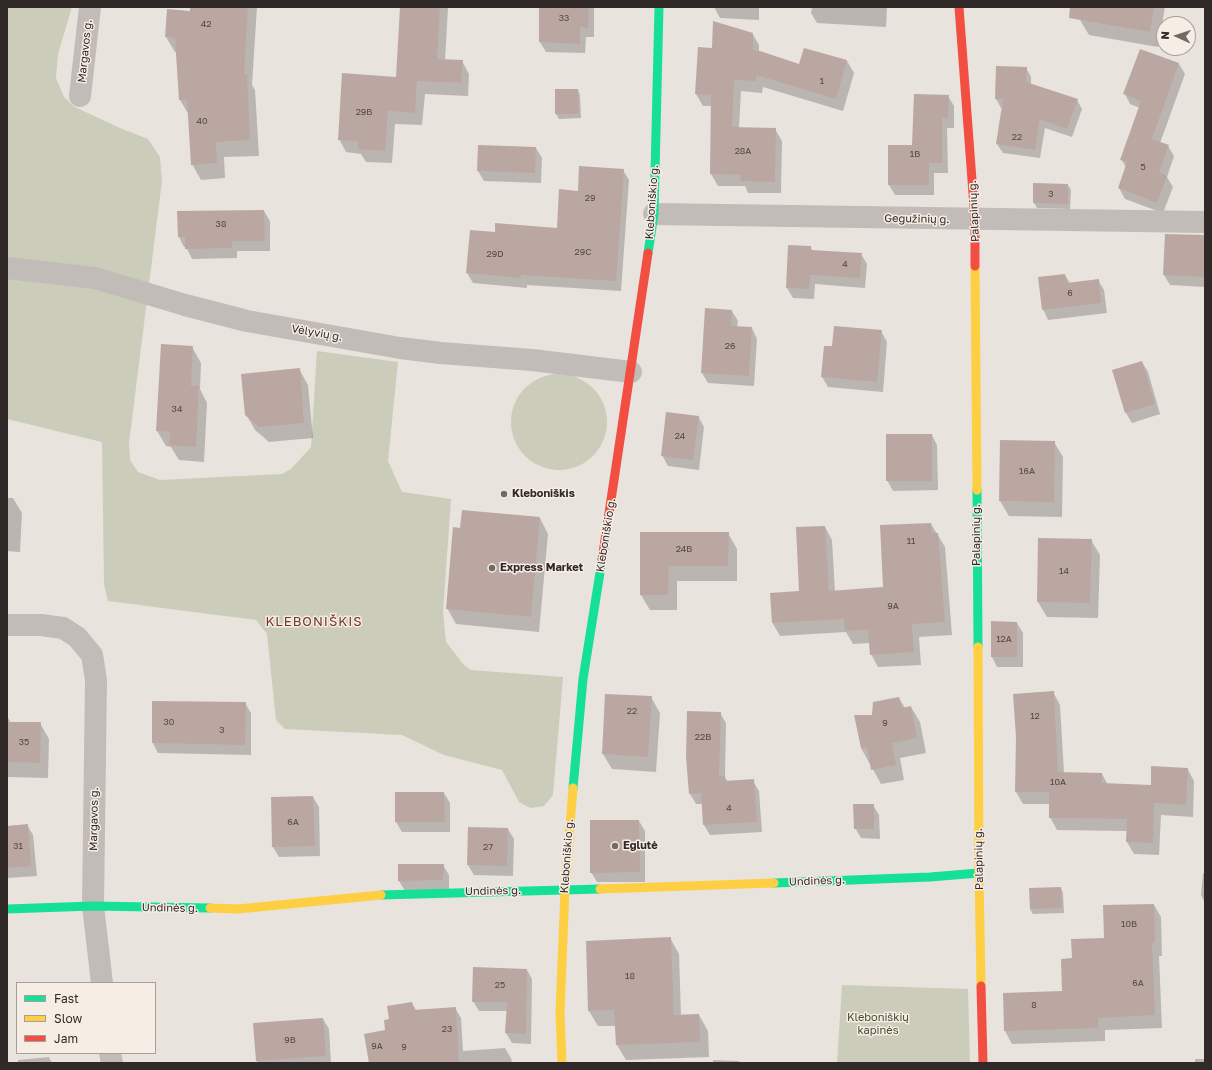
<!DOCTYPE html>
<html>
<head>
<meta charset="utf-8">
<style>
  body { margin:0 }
  #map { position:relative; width:1212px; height:1070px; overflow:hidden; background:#e9e3de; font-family:"Golos Text",sans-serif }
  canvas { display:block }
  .frame { position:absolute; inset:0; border:8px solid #312927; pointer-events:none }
  .legend { position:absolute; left:16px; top:982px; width:140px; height:72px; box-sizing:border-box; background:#f6ede5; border:1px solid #a79f99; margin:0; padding:5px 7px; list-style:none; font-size:12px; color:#312927 }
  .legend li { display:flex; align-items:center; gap:8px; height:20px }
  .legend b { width:20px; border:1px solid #a79f99 }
  .north { position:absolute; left:1156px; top:16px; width:40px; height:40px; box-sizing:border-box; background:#f6ede5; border:1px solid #a79f99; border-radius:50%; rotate:273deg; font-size:11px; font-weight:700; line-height:16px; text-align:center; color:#312927 }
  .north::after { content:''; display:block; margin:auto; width:14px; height:18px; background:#716a67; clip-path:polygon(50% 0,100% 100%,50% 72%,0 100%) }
</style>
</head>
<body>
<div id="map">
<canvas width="1212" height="1070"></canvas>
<div class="frame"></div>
<ul class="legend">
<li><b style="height:5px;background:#16e098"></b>Fast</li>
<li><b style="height:5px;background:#ffcf43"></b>Slow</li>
<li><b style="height:5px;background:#f24e42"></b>Jam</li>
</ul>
<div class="north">N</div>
</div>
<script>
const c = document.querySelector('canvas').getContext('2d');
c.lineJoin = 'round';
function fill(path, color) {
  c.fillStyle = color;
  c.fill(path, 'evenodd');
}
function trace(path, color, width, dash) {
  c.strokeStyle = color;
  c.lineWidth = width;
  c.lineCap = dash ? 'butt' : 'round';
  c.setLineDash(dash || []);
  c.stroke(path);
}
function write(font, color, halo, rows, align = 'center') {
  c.font = font + ' "Golos Text",sans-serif';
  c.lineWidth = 3;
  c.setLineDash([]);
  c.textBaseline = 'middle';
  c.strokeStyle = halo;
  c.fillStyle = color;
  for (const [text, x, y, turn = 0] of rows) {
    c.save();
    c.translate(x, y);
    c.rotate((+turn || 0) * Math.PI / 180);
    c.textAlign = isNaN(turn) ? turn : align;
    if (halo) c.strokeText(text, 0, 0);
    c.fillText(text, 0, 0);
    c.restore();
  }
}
fill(new Path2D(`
  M7,7h65l-14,47 -2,24 8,19 11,10 45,21 28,11 12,18 2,24 -33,262 1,17 8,12 22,8 122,-6 9,-5 20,-22 6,-96 81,11 -10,99 14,31 49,7 -8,113 3,30 18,23 7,5 92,7 -10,118 -9,11 -14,2 -11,-6 -17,-32 -58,-15 -42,-20 -117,-6 -9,-9 -9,-86 -11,-14 -148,-19 -4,-17 -2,-142 -95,-23z
  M511 422a48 48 0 1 1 96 0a48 48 0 1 1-96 0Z
  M842,985l126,4 2,74h-133z`), '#cbccba');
fill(new Path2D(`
  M191,7h66l-5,78 3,5 4,66 -35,1 1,21 -24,2 -9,-16 -3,-49 -9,-15 -3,-48h-2l-9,-15 25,-25z
  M401,7h47l-3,53 17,1 7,13 -1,22 -43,-2 -3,31 -27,-1 -3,39 -26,-1 -5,-8 -15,-2 -7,-13 58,-61z
  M540,7h54v30h-8l-1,16 -39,-1 -6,-10z
  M714,7h45v13l-39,-2z
  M812,7h75l-1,20 -69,-4 -6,-10z
  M1082,7h83l-7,40 -69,-12 -9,-15z
  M752,33l7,12v7l41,13 4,-16 43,12 7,12 -11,38 -80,-24 -1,6 -21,-2 -2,37 36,1 7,12 -1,52h-33l-3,-7h-27l-7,-12 1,-68h-9l-7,-12 17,-45z
  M1179,64l6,10 -25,69 8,3 6,10 -7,21 6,10 -10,26 -38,-14 -6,-11 7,-20 -4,-8 18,-52 -10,-4 -5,-10z
  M1026,68l5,9v7l46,16 5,9 -10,28 -27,-9 -5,30 -37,-5 -6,-9 6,-36h-2l-5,-9z
  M578,90l2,5 1,23 -22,1 -3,-5z
  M948,96l6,10v22h-7l1,45h-14v22h-39l-6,-10 24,-39z
  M536,148l6,10 -1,25 -57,-2 -6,-10z
  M623,170l6,10 -8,111 -94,-6v3l-54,-5 -6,-10 4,-42 25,2 62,-4 21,-37z
  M1034,184l34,1 3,5 -1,19 -33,-1 -3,-5z
  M264,211l6,10v30h-33v7l-45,1 -6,-12h-2l-5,-10z
  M1205,236v51l-35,-2 -6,-10z
  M810,247l3,4 48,3 6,10 -2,24 -50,-4 -1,15 -21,-1 -6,-10z
  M1065,275l5,8 28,-3 6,10 3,23 -59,7 -5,-11z
  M732,311l6,10 -1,7h15l5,11 -3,47 -46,-3 -6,-10z
  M881,331l6,11 -4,50 -55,-5 -6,-10 11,-30z
  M192,347l9,16 -1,26 7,14 -3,59 -25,-2 -8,-13 -5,-1 -9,-15z
  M1142,362l6,10 12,42 -28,9 -6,-10z
  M299,369l9,16 5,53 -44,4 -14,-12 -9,-16z
  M698,416l6,11 -5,43 -31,-4 -6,-11z
  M932,435l5,10 1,45 -45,1 -6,-11z
  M1054,442l9,15 -1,60 -53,-1 -9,-15z
  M7,498h6l9,15 -2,39 -13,-1z
  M540,518l8,16 -9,98 -83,-8 -9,-16z
  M931,524l14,23 7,88 -33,2 2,28 -43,2 -7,-13 -1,-11 -17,1 -7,-12 -66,4 -8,-14 28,-30 25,-65 7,13 3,52 49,-4z
  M641,533h87l9,16v32h-60v29h-27l-9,-15z
  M1091,540l9,15 -2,63 -51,-1 -9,-15z
  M992,622l25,1 6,10v34h-26l-5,-10z
  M1053,692l7,13 4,68 38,1 6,11 44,1 35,-18 7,13 -1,36 -32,-2 -2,40 -25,-1 -7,-12v-11l-70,-1 -7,-13v-13h-27l-7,-12z
  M651,697l9,16 -4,59 -44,-3 -9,-15z
  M899,698l6,10 6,-1 9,15 6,31 -26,5 4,22 -23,4 -20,-36z
  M245,703l6,10v42l-93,-2 -5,-10z
  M720,713l6,10 -1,54 3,5 25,-1 6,10 3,41 -52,3 -6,-10 -2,-21h-6l-6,-10z
  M7,716l4,7h29l9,16 -1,39 -41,-1z
  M444,793l6,10v29h-48l-6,-10z
  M313,797l6,10 1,49 -41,1 -6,-10z
  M873,805l6,10 1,24 -19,-1 -6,-10z
  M639,821l6,10v51h-48l-6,-10z
  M27,825l6,10 4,41 -30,2v-51z
  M469,828l39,1 6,10 -1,37 -39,-1 -6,-10z
  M399,865h44l6,10v15l-44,1 -6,-10z
  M1203,873h2v30l-4,-8z
  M1061,888l2,5 1,20 -31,1 -3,-5v-20z
  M1154,905l7,12 1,39h-3l3,72 -57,2v11l-93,3 -7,-13 -1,-37 59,-2 10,-33 32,-20z
  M670,938l9,16 2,62 18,-1 9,16 1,26 -83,3 -9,-15 -1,-19h-18l-9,-15 -2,-69z
  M527,970l5,9 -1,65 -19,-1 -6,-10 2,-22h-29l-6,-10z
  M412,1003l4,7 39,-2 6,10 2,33 42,-3 6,10 1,5h-142l17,-32 4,-11z
  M323,1019l6,10 2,34h-73l-1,-2 -3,-37z
  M49,1057l3,6h-34v-3z
  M1195,1059h10v4h-10z
  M713,1060l26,1 1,2h-27z`), '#0003');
fill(new Path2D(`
  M190,7h58l-4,67h3l3,66 -34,2 1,21 -26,2 -4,-65h-8l-4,-62 -10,-1 2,-28 23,2z
  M400,7h40l-3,52 26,1 -2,23 -44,-2 -2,32 -27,-2 -3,40 -27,-2v-8l-20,-1 4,-67 54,4z
  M560,7h29l-1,21 -8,-1v17l-41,-2v-34h21z
  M1070,7h84l-4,25 -81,-14z
  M713,21l40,12v17l7,1 39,13 5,-16 43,12 -11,39 -80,-24v6l-22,-1 -2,47 44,1 -1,54 -35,-1 1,-6 -31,-1 1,-79 -16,-1 3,-47 14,1z
  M1140,49l39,14 -27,76 17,6 -10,27 8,4 -10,27 -39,-15 9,-26 -7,-2 21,-59 -18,-7z
  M996,66l31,1 -1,15 52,17 -11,30 -27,-10 -5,31 -39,-6 7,-45h-8z
  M555,89h23l1,25h-24z
  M914,94l35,1 -1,23h-6v45h-13v22h-41v-40h24z
  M478,145l58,2 -1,26 -58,-2z
  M579,166l45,3 -8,112 -95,-6v3l-55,-5 4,-43 25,2v-9l62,5 2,-39 19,2z
  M1033,183l35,1v20l-35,-1z
  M264,210l1,31h-33v7l-47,1v-12h-7l-1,-26z
  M1165,234l40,1v42l-42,-2z
  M788,245l23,1v4l51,3 -2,25 -50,-3 -1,14 -23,-1z
  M1065,274l2,9 32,-4 2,24 -59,7 -4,-33z
  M705,308l27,2 -1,16 21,1 -3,49 -48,-3z
  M834,326l48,4 -5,52 -56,-5 3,-31h8z
  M161,344l32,2 -2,40h8l-3,61 -27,-2 1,-13 -14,-1z
  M1142,361l13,43 -30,9 -13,-43z
  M300,368l4,55 -45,4 -14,-12 -4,-41z
  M666,412l33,4 -6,44 -32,-4z
  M886,434h46v47h-46z
  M1000,440l55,1 -1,61 -55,-1z
  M462,510l78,7 -9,100 -85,-8 7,-82 7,1z
  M931,523l1,10h6l7,89 -33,2 2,28 -44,3 -2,-25 -23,1 -1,-12 -72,4 -2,-30 29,-2 -3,-64 29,-1 4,65 54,-4 -3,-62z
  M640,532h89l-1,34h-59l-1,29h-28z
  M1038,538l54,1 -2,64 -53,-1z
  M991,621l26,1v35h-26z
  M1054,691l4,81 44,1v10l49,2v-19l37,2 -2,37 -32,-2 -1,40 -27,-1 1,-23 -78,-1v-26h-34l1,-55 -3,-43z
  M605,694l47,2 -4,61 -46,-3z
  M899,697l3,11 9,-2 6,32 -25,5 4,22 -25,5 -4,-23 -6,1 -7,-33h18l1,-13z
  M152,701l94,1 -1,43 -93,-2z
  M687,711l34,1 -2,64 6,-1v6l29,-2 3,43 -54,3 -2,-32 -12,1 -3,-37z
  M7,722h34l-1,41 -33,-1z
  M395,792h49l1,30h-50z
  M313,796l2,50 -43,1 -1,-50z
  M853,804h21v25h-20z
  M590,820h49l1,52 -50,1z
  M28,824l3,42 -24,2v-42z
  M468,827l40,1 -1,38 -40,-1z
  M398,864h46l-1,16 -45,1z
  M1061,887l1,21 -32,1 -1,-21z
  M1154,904l1,39h-3l3,72 -57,3v10l-94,3 -1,-38 59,-2 -1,-32 11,-1 -1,-19 33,-1 -1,-33z
  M671,937l3,78 25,-1 1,28 -84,3 -2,-35 -26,1 -2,-70z
  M473,967l54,2 -1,65 -21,-1 2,-31h-35z
  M412,1002l2,8 42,-3 3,56h-90l-5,-29 21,-4 -1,-10 5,-1 -2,-13z
  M323,1018l3,38 -70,5 -3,-38z`), '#baa7a2');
trace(new Path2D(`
  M80,96l10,-89
  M654,214l551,8
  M7,268l88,10 90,27 62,16 153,27 41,5 91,7 99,12
  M7,625h34l22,3 14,9 15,18 4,25 -3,226 9,77
  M110,1053l2,10`), '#c2bcb8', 22);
trace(new Path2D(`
  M648,253l6,-39 5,-207
  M977,490l1,157
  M573,788l10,-109 19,-119
  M774,883l156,-6 49,-4
  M381,895l219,-6
  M7,909l86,-3 117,2`), '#16e098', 9);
trace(new Path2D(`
  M975,266l2,224
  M978,647l1,226 2,113
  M600,889l174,-6
  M210,908l28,1 143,-14
  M562,1063l-2,-51 5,-122 8,-102`), '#ffcf43', 9);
trace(new Path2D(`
  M959,7l16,213v46
  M602,560l46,-307
  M981,986l2,77`), '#f24e42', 9);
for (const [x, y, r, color] of [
  [504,494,4,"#716a67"],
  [492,568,4,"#716a67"],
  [615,846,4,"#716a67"]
]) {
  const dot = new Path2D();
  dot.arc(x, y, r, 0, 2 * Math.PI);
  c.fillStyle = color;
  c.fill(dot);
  trace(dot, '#f6ede5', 1.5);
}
write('9px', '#534846', null, [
  ["33",564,18],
  ["42",206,24],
  ["1",822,81],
  ["29B",364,112],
  ["40",202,121],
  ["22",1017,137],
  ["28A",743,151],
  ["1B",915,154],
  ["5",1143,167],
  ["3",1051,194],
  ["29",590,198],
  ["38",221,224],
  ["29C",583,252],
  ["29D",495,254],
  ["4",845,264],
  ["6",1070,293],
  ["26",730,346],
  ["34",177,409],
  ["24",680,436],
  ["16A",1027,471],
  ["11",911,541],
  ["24B",684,549],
  ["14",1064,571],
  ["9A",893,606],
  ["12A",1004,639],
  ["22",632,711],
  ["12",1035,716],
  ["30",169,722],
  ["9",885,723],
  ["3",222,730],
  ["22B",703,737],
  ["35",24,742],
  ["10A",1058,782],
  ["4",729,808],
  ["6A",293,822],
  ["31",18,846],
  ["27",488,847],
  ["10B",1129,924],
  ["18",630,976],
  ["6A",1138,983],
  ["25",500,985],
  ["8",1034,1005],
  ["23",447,1029],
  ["9B",290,1040],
  ["9A",377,1046],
  ["9",404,1047]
]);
write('11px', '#312927', '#f6ede5', [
  ["Margavos g.",85,51,-84],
  ["Kleboniškio g.",652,202,-86],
  ["Palapinių g.",974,211,-93],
  ["Gegužinių g.",917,219,1],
  ["Vėlyvių g.",317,333,10],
  ["Kleboniškio g.",606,535,-81],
  ["Palapinių g.",977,535,-90],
  ["Margavos g.",94,819,-89],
  ["Kleboniškio g.",567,856,-86],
  ["Palapinių g.",979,859,-91],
  ["Undinės g.",817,881,-2],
  ["Undinės g.",493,891,-1],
  ["Undinės g.",170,908,1]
]);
write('bold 11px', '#312927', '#f6ede5', [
  ["Kleboniškis",512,494],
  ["Express Market",500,568],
  ["Eglutė",623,846]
], 'left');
write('11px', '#444c2e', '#f6ede5', [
  ["Kleboniškių",878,1018],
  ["kapinės",878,1031]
]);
c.letterSpacing = '1px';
write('13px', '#75362b', '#f6ede5', [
  ["KLEBONIŠKIS",314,622]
]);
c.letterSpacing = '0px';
</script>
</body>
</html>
